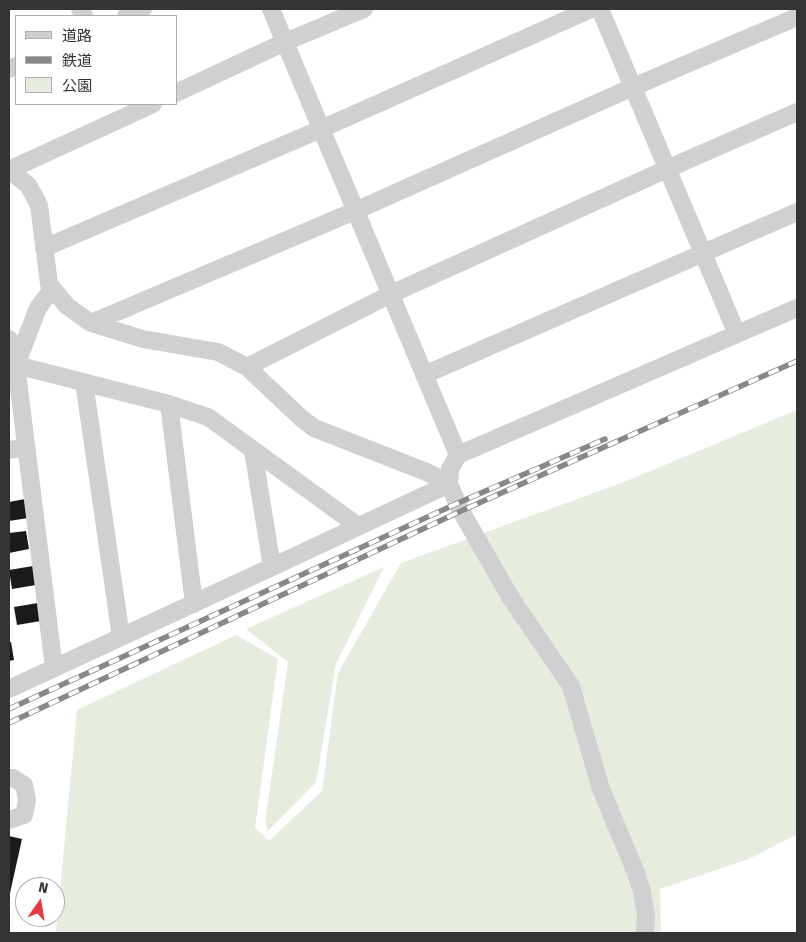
<!DOCTYPE html>
<html>
<head>
<meta charset="utf-8">
<style>
  body { margin:0 }
  #map { position:relative; width:806px; height:942px; overflow:hidden; background:#fff; font-family:"Fira Sans","Noto Sans JP",sans-serif }
  canvas { display:block }
  .frame { position:absolute; inset:0; border:10px solid #333; pointer-events:none }
  .legend { position:absolute; left:15px; top:15px; width:162px; height:90px; box-sizing:border-box; background:#fff; border:1px solid #adadad; margin:0; padding:6px 9px; list-style:none; font-size:15px; color:#333 }
  .legend li { display:flex; align-items:center; gap:10px; height:25px }
  .legend b { width:25px; border:1px solid #adadad }
  .north { position:absolute; left:15px; top:877px; width:50px; height:50px; box-sizing:border-box; background:#fff; border:1px solid #adadad; border-radius:50%; rotate:13deg; font-size:14px; font-weight:700; line-height:20px; text-align:center; color:#333 }
  .north::after { content:''; display:block; margin:auto; width:18px; height:22px; background:#e63946; clip-path:polygon(50% 0,100% 100%,50% 72%,0 100%) }
</style>
</head>
<body>
<div id="map">
<canvas width="806" height="942"></canvas>
<div class="frame"></div>
<ul class="legend">
<li><b style="height:6px;background:#d0d0d0"></b>道路</li>
<li><b style="height:6px;background:#888"></b>鉄道</li>
<li><b style="height:14px;background:#e6ecdf"></b>公園</li>
</ul>
<div class="north">N</div>
</div>
<script>
const c = document.querySelector('canvas').getContext('2d');
c.lineJoin = 'round';
function fill(path, color) {
  c.fillStyle = color;
  c.fill(path, 'evenodd');
}
function trace(path, color, width, dash) {
  c.strokeStyle = color;
  c.lineWidth = width;
  c.lineCap = dash ? 'butt' : 'round';
  c.setLineDash(dash || []);
  c.stroke(path);
}
fill(new Path2D(`
  M797,410v424l-48,25 -89,30 1,44h-605l21,-223 159,-75 42,24 -23,169 14,13 53,-50 16,-118 63,-110 223,-81z
  M384,567l-48,97 -20,118 -48,49 -3,-9 23,-160 -42,-33z`), '#e6ecdf');
fill(new Path2D(`
  M25,499l3,19 -19,3v-19z
  M26,531l3,18 -20,4v-20z
  M33,566l3,19 -24,4 -3,-19z
  M38,603l3,18 -24,4 -3,-18z
  M9,642h2l3,18 -5,1z
  M9,836l13,3 -12,54h-1z`), '#1a1a1a');
trace(new Path2D(`
  M80,9l4,7
  M271,9l187,446
  M600,9l137,325
  M126,16l17,-7
  M9,69l7,-3
  M176,93l109,-51 79,-33
  M9,170l19,15 11,20 10,79 18,22 24,17 52,16 75,13 29,15 54,51 13,10 115,45 20,11
  M9,170l144,-66
  M44,248l277,-119 270,-120
  M52,289l-14,19 -22,57 153,39 39,13 150,109
  M91,323l264,-112 278,-124 164,-70
  M9,339l6,18 39,311
  M247,367l144,-73 276,-125 130,-57
  M424,375l373,-163
  M84,382l37,255
  M169,404l25,200
  M9,450l17,-3
  M253,450l19,117
  M9,689l263,-122 177,-83
  M9,778h4l11,7 3,15 -3,15 -15,5
  M645,933l1,-17 -4,-24 -6,-19 -35,-84 -30,-103 -59,-86 -51,-89 -12,-27 1,-15 8,-14 339,-147`), '#d0d0d0', 18);
const rail = new Path2D(`
  M9,709l449,-206 147,-64
  M9,723l452,-212 336,-150`);
trace(rail, '#888', 5.5);
trace(rail, '#fff', 4, [11]);
</script>
</body>
</html>
